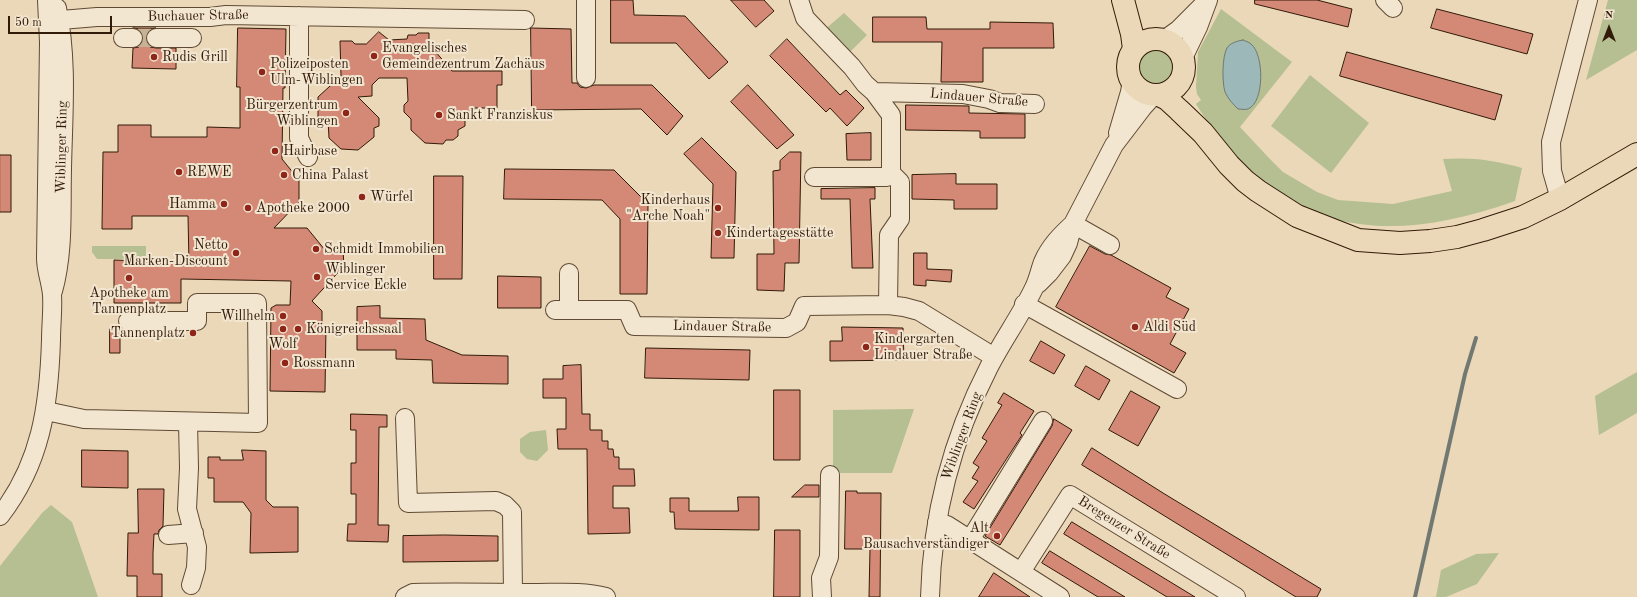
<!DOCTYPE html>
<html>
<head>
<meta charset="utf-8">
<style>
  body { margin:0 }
  #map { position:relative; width:1637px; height:597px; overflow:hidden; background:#ebd8b8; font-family:"Old Standard TT",serif }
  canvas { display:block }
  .north { position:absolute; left:1589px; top:8px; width:40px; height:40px; -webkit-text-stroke:3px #f2e6d1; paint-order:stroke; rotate:0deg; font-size:11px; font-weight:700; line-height:16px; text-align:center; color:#321a08 }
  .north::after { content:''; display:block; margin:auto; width:14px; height:18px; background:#321a08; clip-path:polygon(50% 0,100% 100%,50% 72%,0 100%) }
  .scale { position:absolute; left:8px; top:16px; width:104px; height:18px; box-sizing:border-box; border:2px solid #321a08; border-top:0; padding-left:5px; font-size:12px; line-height:14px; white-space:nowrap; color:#321a08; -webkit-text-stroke:3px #f2e6d1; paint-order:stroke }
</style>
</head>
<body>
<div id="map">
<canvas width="1637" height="597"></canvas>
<div class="north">N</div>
<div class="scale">50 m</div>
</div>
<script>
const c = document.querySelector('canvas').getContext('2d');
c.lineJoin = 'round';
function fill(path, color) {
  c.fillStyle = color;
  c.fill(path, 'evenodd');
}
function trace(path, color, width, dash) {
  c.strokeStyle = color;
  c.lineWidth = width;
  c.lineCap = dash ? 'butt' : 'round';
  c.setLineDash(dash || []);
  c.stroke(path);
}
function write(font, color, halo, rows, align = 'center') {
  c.font = font + ' "Old Standard TT",serif';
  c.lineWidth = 4;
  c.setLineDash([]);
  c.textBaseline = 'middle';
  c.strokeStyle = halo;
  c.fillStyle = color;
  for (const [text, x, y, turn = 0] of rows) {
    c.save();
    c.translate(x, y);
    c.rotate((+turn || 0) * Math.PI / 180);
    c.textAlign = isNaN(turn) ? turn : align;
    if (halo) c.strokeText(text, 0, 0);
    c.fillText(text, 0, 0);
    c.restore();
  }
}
fill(new Path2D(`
  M1608,0h29v50l-51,30z
  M1221,9l71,53 -52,65 28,30 15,15 34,20 21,8 55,4 59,-13 -9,-32c28,-2 52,1 79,9l-7,33c-137,49 -239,31 -319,-97l5,-4 -4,-6 -1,-7 2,-35z
  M844,13l23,22 -20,20 -24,-24z
  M1134 66a21 21 0 1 1 42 0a21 21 0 1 1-42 0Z
  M1310,75l59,48 -38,50 -60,-47z
  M92,246h54v13h-49l-5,-7z
  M1637,372v41l-38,22 -4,-39z
  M914,409l-22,64h-59v-63z
  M546,430l2,20 -11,11 -10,-2 -7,-7v-13l10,-7z
  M51,505l21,17 26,75h-98v-31l42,-53z
  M1499,553l-22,31 -31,13h-10l5,-27 35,-16z`), '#b5bf91');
const water = new Path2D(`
  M1243,40c2,1 6,2 8,4 13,10 14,58 -3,65 -3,1 -7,0 -10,0 -5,-5 -10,-10 -13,-17 -3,-10 -3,-35 2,-44 3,-5 10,-7 16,-8z`);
fill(water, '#9cb8b9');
trace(water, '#727972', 1);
trace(new Path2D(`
  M1415,597l50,-223 11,-36`), '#727972', 4);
const building = new Path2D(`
  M611,0h22l1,15 51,1 43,46 -19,17 -33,-36h-65z
  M731,0h33l10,11 -18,16z
  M1255,0h62l35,9 -4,18 -93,-23z
  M1437,9l96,25 -6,20 -96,-26z
  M873,17h53l1,12h63v-7l63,1 1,25h-71v34h-42l1,-40h-69z
  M133,28h23l-5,1 -4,3 -1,6 1,5 3,4 6,1h20v21l-44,-1 1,-20 6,-1 3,-4 1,-5 -1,-6 -4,-3z
  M238,28l48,1 -1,59h-2l-1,71 17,21v22l-25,26h33l18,22h18l1,16 -32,35 10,10v11l4,4 -1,66 -55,-1 1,-83 5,-3h14l1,-24 -110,-2v24h-67v-43l75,3 -1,-47h-56v13h-30l1,-77h15v-27h33v12h56v-10l33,1v-41h-3z
  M531,28l40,1 1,54h5l3,4 6,1 8,-3h58l31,31 -16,19 -26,-26 -109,1z
  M379,32l10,8 18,-1 1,-4h8l2,-2h11v11l23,27h50v14h-5v23h-23v4h-9v14l-7,4v6l-5,4h-7l-3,4 -18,-1 -14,-13v-11l-7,-7v-7l4,-4 -1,-23h-28l-7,7v11l-14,1 21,21v8l-5,2v9l-16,13 -17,-1 -12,-11 -1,-18 -10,1v-24l23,-21 -1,-35h12l3,3h11z
  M787,39l53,56 6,-5 18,18 -17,18 -17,-18 -4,4 -56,-56z
  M1347,52l155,43 -7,25 -155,-44z
  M748,85l46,50 -17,14 -46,-47z
  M906,105l63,1v7l56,1v24h-45v-7l-74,-1z
  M871,133v27h-24l-1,-26z
  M702,138l34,34 -2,86h-23l2,-74 -29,-30z
  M790,152h11l-2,111h-14l-1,28 -27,-1v-36h17l-1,-83 7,-1v-9z
  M0,155h11v57h-11z
  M505,169l109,1 34,34 -1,90h-27v-75l-18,-19 -98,-1z
  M956,174v10h41v25h-43v-9l-42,-1v-24z
  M434,176h29l-1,103h-28z
  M875,188v11h-5l3,69h-21l-2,-69h-29v-10z
  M1090,246l15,8 6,1 60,33 -5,9 23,12 -19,35 16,9 -12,20 -118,-66z
  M914,253h13v16l25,1 -1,12 -25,-2v6l-12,-1z
  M498,276l43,1v31h-43z
  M380,306v12l45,1 1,21 36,15 46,1v28l-75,-1 -1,-23 -36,-1v-9h-39v-43z
  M842,327l61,1 1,32 -74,1v-20h12z
  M110,329h10v24h-10z
  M1041,341l24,14 -11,19 -24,-13z
  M646,348l104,2 -1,30 -104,-2z
  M581,365l1,49h8v16h12v11h6v8h5l1,8h5v12h15l1,17h-22v22h16l1,25 -42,1 -1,-85h-29l-1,-20h9v-31h-23v-19h20v-13z
  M1086,366l24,14 -11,20 -24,-14z
  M774,390h26v70h-26z
  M1131,391l29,16 -22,39 -29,-16z
  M1004,393l30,18 -14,22 2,2 -48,74 -11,-7 15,-21 -6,-3 7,-11 -6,-4 14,-22 -5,-3 20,-33 -4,-2z
  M351,414l36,1v12h-8l-1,98h11l-1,17 -41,-1 1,-17h8v-30h-5v-31h5v-33h-5z
  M1054,419l18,11 -72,115 -15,-9 67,-110z
  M1092,448l71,45 158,96 -4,8h-21l-214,-132z
  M82,450l46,1v37l-46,-1z
  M242,450l24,1v49l7,7h25v45l-48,1 1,-40 -8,-11h-29v-24h-6v-21h12v3h23z
  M805,485h14v12h-27z
  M138,489h26l-1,37 -4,4 -1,4h-4l-1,19v21h9v23h-25v-21h-10l1,-43h10z
  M846,491h11v2h24l-1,104h-11l1,-48h-25z
  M738,497h21v33l-84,-1 -1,-17h-4v-14h19v13h49z
  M1072,522l123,75h-28l-103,-63z
  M775,530h25v67h-26z
  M444,535l54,1v25l-95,1v-26z
  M1050,551l75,46h-27l-56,-34z
  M994,573l36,24h-51z`);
fill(building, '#d38976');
trace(building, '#321a08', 1);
trace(new Path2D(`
  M133,38h23`), '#c6b295', 18, [18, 9]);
const minor = new Path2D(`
  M799,0l6,18 47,49 13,17 9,8 17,23v58l9,9v37l-11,16 -1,70
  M1385,0l8,8
  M299,16v122l9,19
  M49,21l48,-4h113l16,-2 299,5
  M123,38h10
  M156,38h36
  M1164,40l14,-10 26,-26
  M1183,58l15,-31 10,-27
  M586,78v-78
  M874,92l89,2 26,5 11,4 35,1
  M1118,133l12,-41 2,-12
  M814,177h73l4,-4
  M1560,199l-8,-28 -1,-29 37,-142
  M1073,224l37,21
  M1038,284l11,-11 13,-17 6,-13 5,-19 41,-79 29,-38 11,-12
  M53,291c11,-39 8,-81 9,-122 1,-53 6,-108 -5,-161
  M1024,304l153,85
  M555,310h72l7,16 152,2 11,-6 7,-16 84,-1 16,2 15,4 75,46
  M569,310v-37
  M46,411l38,8 174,4 -1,-120h-60v18h-69
  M405,418l3,85 88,-2 9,4 7,7 1,81
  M188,422l1,46 -2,41 10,38 -1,21 -5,17
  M0,516c41,-53 49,-110 51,-176 0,-15 2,-30 1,-45 -1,-13 -6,-24 -6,-37l3,-216 -2,-42
  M937,522l10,3 113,72
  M168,535l26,-2
  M970,540l73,-119
  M1021,572l49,-77 166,102
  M405,597l8,-4c41,-1 82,0 123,0 22,0 47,-2 70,4
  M822,597l-1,-19 8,-21 1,-82
  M930,597c2,-81 22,-158 59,-230 14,-27 32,-52 45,-79 4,-8 6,-18 9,-26 7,-16 18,-27 30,-38`);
const major = new Path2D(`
  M1123,0l9,34 2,15
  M1128 67a28 28 0 1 1 56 0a28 28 0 1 1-56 0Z
  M1159,95l8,4 12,11 24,23 26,32 16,16 13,10 39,25 61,24 42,3 30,-2 27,-4 26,-7 40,-13 37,-18 77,-45`);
trace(minor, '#604a34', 20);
trace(major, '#321a08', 24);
trace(minor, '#f2e6d1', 18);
trace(major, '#ebd8b8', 22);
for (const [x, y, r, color] of [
  [374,56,4,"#8f2418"],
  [154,57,4,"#8f2418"],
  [262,72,4,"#8f2418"],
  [346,113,4,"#8f2418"],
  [439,115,4,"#8f2418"],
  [275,151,4,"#8f2418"],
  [179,172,4,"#8f2418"],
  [284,175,4,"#8f2418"],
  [362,197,4,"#8f2418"],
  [224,204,4,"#8f2418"],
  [248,208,4,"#8f2418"],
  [718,208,4,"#8f2418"],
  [718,233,4,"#8f2418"],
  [316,249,4,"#8f2418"],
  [236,253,4,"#8f2418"],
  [317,277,4,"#8f2418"],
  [129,278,4,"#8f2418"],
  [283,316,4,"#8f2418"],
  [1135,327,4,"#8f2418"],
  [283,329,4,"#8f2418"],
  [298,329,4,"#8f2418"],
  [193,333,4,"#8f2418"],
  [866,347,4,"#8f2418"],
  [285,363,4,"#8f2418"],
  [997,536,4,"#8f2418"]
]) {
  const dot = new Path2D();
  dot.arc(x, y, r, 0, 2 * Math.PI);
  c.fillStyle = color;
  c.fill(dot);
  trace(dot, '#f2e6d1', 1.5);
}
write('14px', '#321a08', '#f2e6d1', [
  ["Buchauer Straße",198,16,-1],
  ["Lindauer Straße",979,98,5],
  ["Wiblinger Ring",62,147,-89],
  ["Lindauer Straße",722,327,1],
  ["Wiblinger Ring",962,436,-70],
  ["Bregenzer Straße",1124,528,32]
]);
write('14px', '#321a08', '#f2e6d1', [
  ["Evangelisches",382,48],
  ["Gemeindezentrum Zachäus",382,64],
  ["Rudis Grill",162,57],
  ["Polizeiposten",270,64],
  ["Ulm-Wiblingen",270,80],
  ["Bürgerzentrum",338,105,"right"],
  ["Wiblingen",338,121,"right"],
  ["Sankt Franziskus",447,115],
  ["Hairbase",283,151],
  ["REWE",187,172],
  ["China Palast",292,175],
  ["Würfel",370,197],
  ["Kinderhaus",710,200,"right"],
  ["\"Arche Noah\"",710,216,"right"],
  ["Hamma",216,204,"right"],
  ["Apotheke 2000",256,208],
  ["Kindertagesstätte",726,233],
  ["Netto",228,245,"right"],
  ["Marken-Discount",228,261,"right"],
  ["Schmidt Immobilien",324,249],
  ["Wiblinger",325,269],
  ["Service Eckle",325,285],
  ["Apotheke am",129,293,"center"],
  ["Tannenplatz",129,309,"center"],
  ["Willhelm",275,316,"right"],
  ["Aldi Süd",1143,327],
  ["Königreichssaal",306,329],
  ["Tannenplatz",185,333,"right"],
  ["Kindergarten",874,339],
  ["Lindauer Straße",874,355],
  ["Wolf",283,344,"center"],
  ["Rossmann",293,363],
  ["Alt",989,528,"right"],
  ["Bausachverständiger",989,544,"right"]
], 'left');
</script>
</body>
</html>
